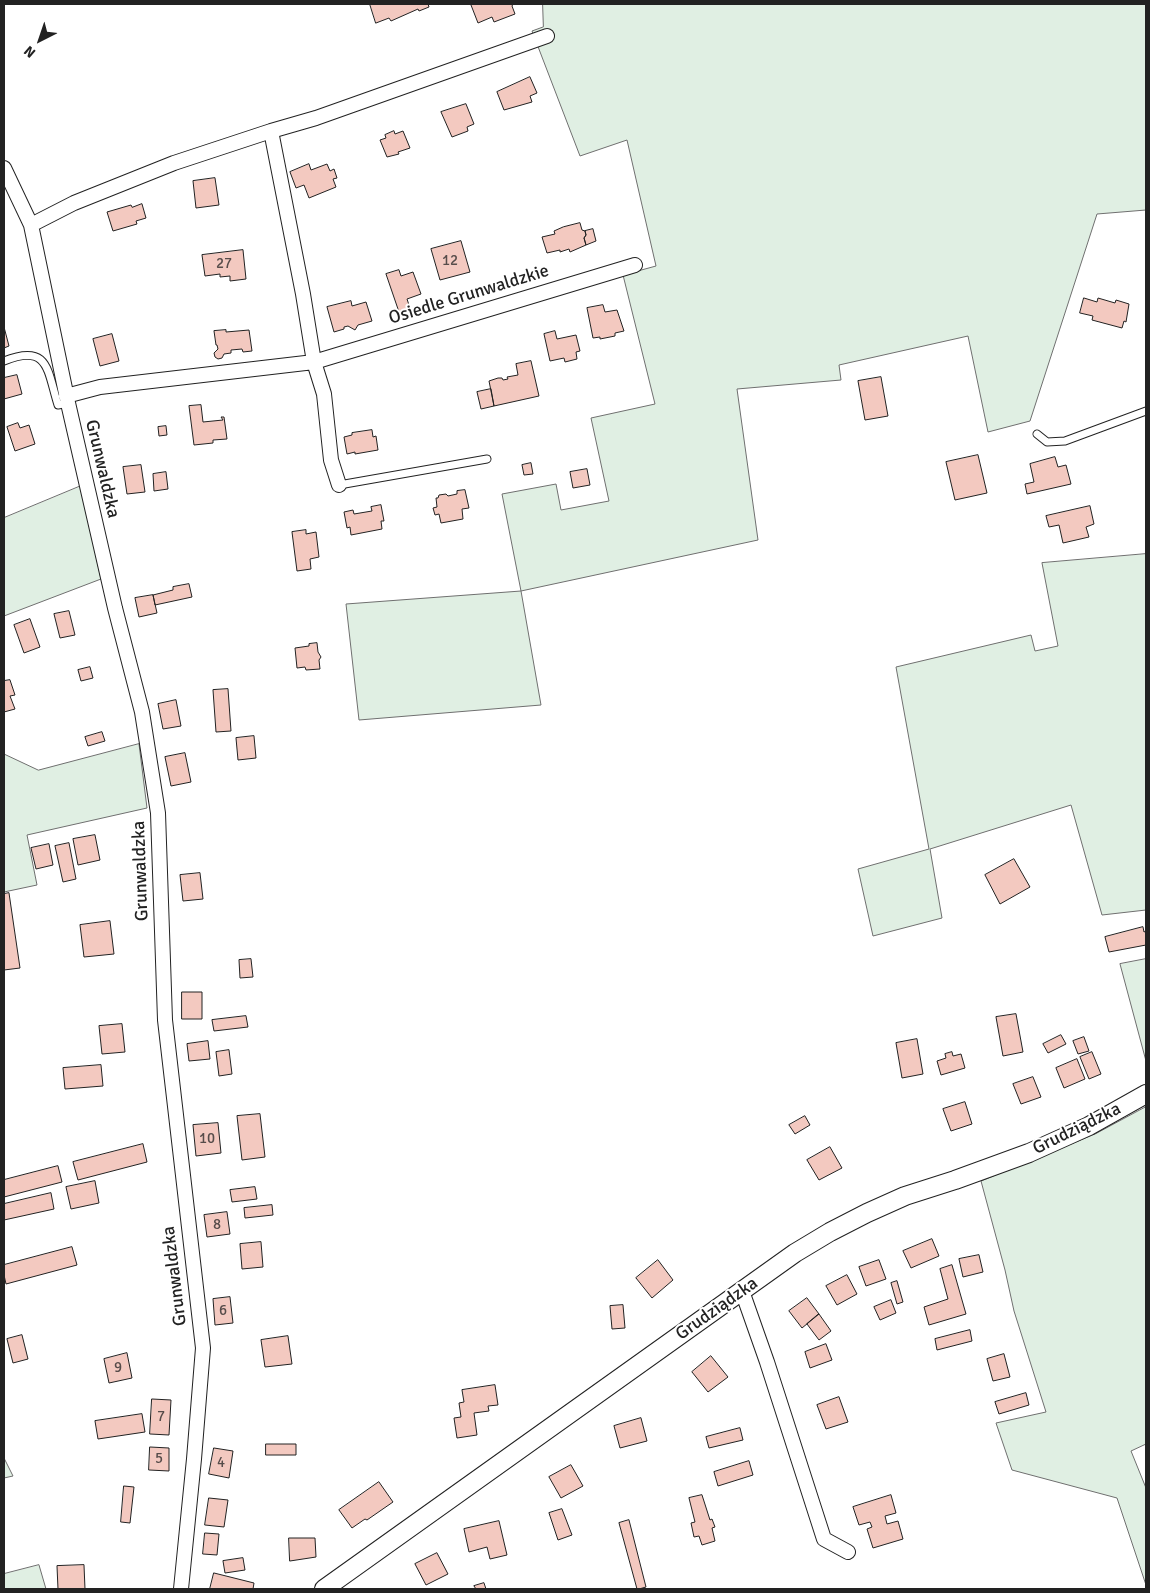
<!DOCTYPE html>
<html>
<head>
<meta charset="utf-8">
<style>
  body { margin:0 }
  #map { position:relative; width:1150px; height:1593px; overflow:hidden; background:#fff; font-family:Signika,sans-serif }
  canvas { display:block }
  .frame { position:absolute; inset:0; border:5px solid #222; pointer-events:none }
  .north { position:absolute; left:15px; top:15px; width:50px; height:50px; -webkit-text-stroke:4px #fff; paint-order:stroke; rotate:221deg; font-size:14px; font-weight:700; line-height:20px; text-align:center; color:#222 }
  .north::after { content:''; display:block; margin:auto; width:18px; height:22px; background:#222; clip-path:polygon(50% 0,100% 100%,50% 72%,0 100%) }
</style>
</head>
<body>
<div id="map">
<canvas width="1150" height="1593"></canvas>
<div class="frame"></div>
<div class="north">N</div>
</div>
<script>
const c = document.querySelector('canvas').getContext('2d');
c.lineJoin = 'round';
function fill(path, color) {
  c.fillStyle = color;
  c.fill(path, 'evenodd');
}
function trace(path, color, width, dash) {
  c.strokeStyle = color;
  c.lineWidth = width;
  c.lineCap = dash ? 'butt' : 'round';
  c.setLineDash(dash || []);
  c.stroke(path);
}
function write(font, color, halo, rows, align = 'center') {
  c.font = font + ' Signika,sans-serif';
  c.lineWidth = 4;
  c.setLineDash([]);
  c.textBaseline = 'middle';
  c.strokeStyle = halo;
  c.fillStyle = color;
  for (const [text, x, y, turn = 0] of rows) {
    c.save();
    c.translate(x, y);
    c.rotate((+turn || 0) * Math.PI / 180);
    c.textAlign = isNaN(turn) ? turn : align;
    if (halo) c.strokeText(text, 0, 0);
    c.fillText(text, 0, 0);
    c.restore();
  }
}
const green = new Path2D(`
  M543,4h603v206l-49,4 -67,207 -42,11 -20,-96 -129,29 2,15 -104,9 21,151 -237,51 20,114 -182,15 -13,-116 175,-13 -19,-97 54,-10 5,26 48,-9 -18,-83 64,-14 -32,-129 33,-9 -29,-126 -47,16 -48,-125 11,-4z
  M81,486l20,93 -97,37v-98z
  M1146,554v356l-44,5 -31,-110 -141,44 12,69 -69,18 -15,-67 71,-20 -33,-182 135,-32 4,16 23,-5 -16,-83z
  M139,744l8,64 -120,27 10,50 -33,7v-138l34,16z
  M1146,959v102l-26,-97z
  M1146,1107v337l-15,7 15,37v97l-29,-87 -105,-28 -16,-47 50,-11 -32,-101 -9,-41 -24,-89 114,-47z
  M4,1458l9,18 -9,2z
  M39,1565l7,24h-42v-15z`);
fill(green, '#e0efe3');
trace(green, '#6f6f6f', 1);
const building = new Path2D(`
  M370,4h58l1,3 -10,4 -1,-2 -27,12 -2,-3 -13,5z
  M475,4h38l-1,2 3,8 -21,8 -2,-5 -14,6 -7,-18z
  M530,77l7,16 -7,3 2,6 -28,8 -7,-18z
  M466,104l8,20 -7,3 1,4 -16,6 -11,-25z
  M394,131l1,3 8,-3 7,17 -12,4 1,2 -12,3 -7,-17 6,-2 -1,-3z
  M309,164l2,6 16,-6 3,7 4,-2 3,9 -4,1 3,8 -27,11 -5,-13 -8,3 -6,-16z
  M215,178l4,27 -23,3 -3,-27z
  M142,204l4,14 -10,3 1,3 -24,7 -6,-19 24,-7 1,2z
  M580,223l2,7 3,1 1,4 -2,3 2,7 -16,7 -1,-3 -9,3v-2l-13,3 -5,-16 13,-3 -1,-3 9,-4z
  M593,229l3,12 -10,4 -2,-7 2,-3 -1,-4z
  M461,241l9,31 -30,8 -9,-31z
  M243,250l3,29 -16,2v-5l-10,1v-3l-15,2 -3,-21z
  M399,270l2,6 12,-4 8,22 -14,5 3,9 -11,4 -13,-38z
  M1084,298l13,4 1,-4 17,5 1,-3 13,4 -3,18 -2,-1 -2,7 -30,-8 1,-4 -13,-3z
  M351,301l1,5 14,-4 6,19 -14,4 -3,5 -7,-4 -4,1v2l-10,3 -7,-25z
  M603,305l2,7 12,-2 7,21 -9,2v3l-15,3v-2l-7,1 -6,-30z
  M4,327l5,19 -5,2z
  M226,330v2l23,-2 3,21 -9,1 -1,-3 -11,1v3l-7,1 -2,4 -4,1 -3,-2 -1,-4 4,-4 -1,-4h-1l-2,-14z
  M555,331l2,8 19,-4 4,16 -4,1 1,7 -12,3 -1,-4 -14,3 -6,-27z
  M112,334l7,27 -19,5 -7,-27z
  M531,361l8,35 -45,10 -5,-25 9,-3h4l1,2 5,-1 -1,-2 11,-2 -2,-11z
  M17,375l5,19 -18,5v-21z
  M881,377l7,39 -23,4 -7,-39z
  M491,389l3,17 -13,3 -4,-17z
  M201,405l2,17 20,-2 -2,-3h3l3,22 -14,1v3l-19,2 -5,-39z
  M18,423l2,5 9,-3 6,19 -20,7 -8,-24z
  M166,426l1,9 -8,1 -1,-9z
  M372,430l1,7 3,-1 2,14 -23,4v-2l-8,2 -3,-17 8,-2v-2z
  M978,455l9,38 -32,7 -9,-38z
  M1055,457l3,10 8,-2 5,19 -44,10 -2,-10 9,-2 -4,-18z
  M531,463l2,11 -9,1 -2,-10z
  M141,465l4,27 -18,2 -4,-27z
  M587,469l3,16 -17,3 -3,-16z
  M166,472l2,17 -14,2 -1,-17z
  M465,490l4,18 -7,1 1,10 -22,4 -2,-9 -4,1 -2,-7 4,-1 -1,-9h2l1,-3 7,-1 2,2 9,-2v-3z
  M381,505l3,16h-3l1,8 -31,6 -1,-8 -3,1 -3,-16 9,-2 1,4 18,-3 -1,-4z
  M1090,506l4,18 -8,3 3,10 -26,6 -4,-18 -10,2 -3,-11z
  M306,530v4l10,-2 3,25 -9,2 1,10 -14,2 -5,-39z
  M189,584l3,13 -37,8 -2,-10 20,-5v-3z
  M153,595l4,18 -18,4 -4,-19z
  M69,611l6,24 -15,3 -6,-24z
  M30,619l10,28 -16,6 -10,-28z
  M317,643l1,9 3,5 -2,3 1,9 -14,1 -1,-3 -8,1 -2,-20 14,-2v-2z
  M90,667l3,11 -12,3 -3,-11z
  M10,680l5,15 -5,1 5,13 -11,3v-31z
  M228,689l3,42 -15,1 -3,-42z
  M176,700l5,26 -18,3 -5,-25z
  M102,732l3,9 -17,5 -3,-9z
  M254,736l2,22 -18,2 -2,-22z
  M185,753l6,29 -20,4 -6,-29z
  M95,835l5,25 -22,5 -5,-26z
  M69,843l7,36 -13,3 -8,-36z
  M49,844l4,21 -17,4 -5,-21z
  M1014,859l16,28 -30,17 -15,-29z
  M200,873l3,26 -20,2 -3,-26z
  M9,893l11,75 -16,2v-76z
  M110,921l4,33 -30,3 -4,-32z
  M1143,927l1,5 2,-1v14l-37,7 -4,-15z
  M251,959l2,18 -13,1 -1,-18z
  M182,992h20v27h-20z
  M1016,1014l7,38 -20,4 -7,-39z
  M246,1016l2,11 -34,4 -2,-11z
  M122,1024l3,28 -23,2 -3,-28z
  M1061,1035l5,9 -18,9 -5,-9z
  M1084,1037l5,14 -11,3 -5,-13z
  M917,1039l6,35 -21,4 -6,-35z
  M208,1041l2,18 -21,2 -2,-17z
  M229,1050l3,24 -13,2 -3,-24z
  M952,1052l1,4 8,-2 4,14 -24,7 -4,-14 9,-3 -1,-4z
  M1092,1052l9,22 -12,5 -9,-22z
  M1077,1059l8,20 -21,9 -8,-20z
  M101,1065l2,21 -38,3 -2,-21z
  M1033,1077l8,20 -20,7 -8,-20z
  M965,1102l7,22 -21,7 -8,-22z
  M260,1114l5,43 -23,3 -5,-44z
  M805,1116l5,9 -15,9 -6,-9z
  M218,1123l3,30 -25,3 -3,-31z
  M143,1144l4,18 -69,18 -5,-18z
  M830,1147l12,21 -23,12 -12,-20z
  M58,1166l4,16 -58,15v-17z
  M95,1181l4,22 -28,6 -5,-22z
  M255,1187l2,12 -25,3 -2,-12z
  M51,1193l3,16 -50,11v-16z
  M272,1205l1,10 -28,3 -1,-10z
  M227,1212l3,22 -23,3 -3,-22z
  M932,1239l7,17 -28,12 -8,-17z
  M261,1242l2,25 -21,2 -2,-25z
  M72,1247l5,18 -71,19 -2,-9v-10z
  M979,1255l4,17 -20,5 -4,-18z
  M658,1260l15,20 -21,18 -16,-20z
  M879,1260l7,19 -20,7 -7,-19z
  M952,1265l14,49 -37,11 -5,-18 24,-8 -8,-30z
  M847,1275l10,19 -20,11 -11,-19z
  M897,1281l6,21 -6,2 -6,-21z
  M230,1297l3,26 -18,2 -2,-26z
  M807,1298l12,16 -17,14 -13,-17z
  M891,1300l5,13 -16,7 -6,-13z
  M623,1305l2,23 -13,1 -2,-23z
  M819,1314l12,17 -12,9 -12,-16z
  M970,1330l2,11 -35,9 -2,-11z
  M22,1335l6,24 -15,4 -6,-24z
  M288,1336l4,28 -27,3 -4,-27z
  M826,1344l6,16 -22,8 -5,-16z
  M127,1353l5,25 -23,5 -5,-24z
  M1004,1354l6,23 -17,4 -6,-22z
  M711,1356l17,21 -20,15 -16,-20z
  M495,1385l3,20 -10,1 1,5 -15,2 3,22 -20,3 -3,-20 7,-1 -2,-14 5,-1 -2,-12z
  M1026,1393l3,12 -30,9 -4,-12z
  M839,1397l9,25 -22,7 -9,-24z
  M152,1399l19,1 -2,35 -19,-1z
  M142,1414l3,18 -47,7 -3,-18z
  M641,1418l6,23 -27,7 -6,-22z
  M740,1428l3,12 -34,8 -3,-11z
  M266,1444h30v11h-30z
  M150,1447l19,1v23l-20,-1z
  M214,1448l19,3 -4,27 -20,-4z
  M749,1461l4,14 -35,11 -4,-14z
  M571,1465l12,21 -22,12 -12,-21z
  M379,1482l14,20 -26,18 -2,-1 -13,9 -13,-18z
  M124,1486l10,1 -4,36 -9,-1z
  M702,1495l8,25 2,-1 3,8 -3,1 3,13 -13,4 -3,-9 -5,1 -3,-14 4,-1 -6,-24z
  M891,1495l5,18 -11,3 2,8 11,-3 5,18 -30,9 -6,-19 5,-2 -2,-5 -11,3 -6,-18z
  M209,1498l19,2 -4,27 -19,-2z
  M562,1509l10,26 -14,5 -9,-27z
  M629,1520l17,67 -7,2h-2l-18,-66z
  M499,1521l8,34 -17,4 -3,-12 -18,5 -5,-23z
  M205,1533l14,1 -2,21 -14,-1z
  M289,1538h26l1,19 -26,4z
  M437,1553l11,21 -22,11 -11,-21z
  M243,1558l2,12 -20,3 -2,-12z
  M84,1565l1,24h-27l-1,-23z
  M214,1573l40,10 -1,6h-43z
  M484,1583l2,6h-10l-2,-3z`);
fill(building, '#f3c9c0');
trace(building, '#222', 1);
const service = new Path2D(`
  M4,361c45,-18 43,9 54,44l10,-2
  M1037,434l10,8 18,-1 81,-30
  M339,485l148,-26`);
const minor = new Path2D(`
  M4,168l27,57 37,178 47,205 27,104 16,101 7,207 38,328 -9,111 -13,130
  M31,225l43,-22 100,-40 97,-32
  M66,396l34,-9 214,-25 321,-97
  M339,485l-8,-25 -7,-66 -10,-32 -11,-68 -32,-163 45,-13 231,-82
  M742,1291l25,71 57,177 24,13`);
const tertiary = new Path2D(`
  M324,1589l471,-336 35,-21 37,-19 38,-17 50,-16 74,-27 60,-27 57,-32`);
trace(service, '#222', 9);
trace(minor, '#222', 16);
trace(tertiary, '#222', 20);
trace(service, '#fff', 7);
trace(minor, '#fff', 14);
trace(tertiary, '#fff', 18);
write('15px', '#564c4a', null, [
  ["12",450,261],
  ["27",224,264],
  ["10",207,1139],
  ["8",217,1225],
  ["6",223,1311],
  ["9",118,1368],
  ["7",161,1417],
  ["5",159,1459],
  ["4",221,1463]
]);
write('18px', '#222', '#fff', [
  ["Osiedle Grunwaldzkie",469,295,-17],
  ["Grunwaldzka",102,469,77],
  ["Grunwaldzka",141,871,-92],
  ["Grudziądzka",1077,1129,-26],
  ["Grunwaldzka",175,1276,-97],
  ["Grudziądzka",717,1309,-35]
]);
</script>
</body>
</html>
